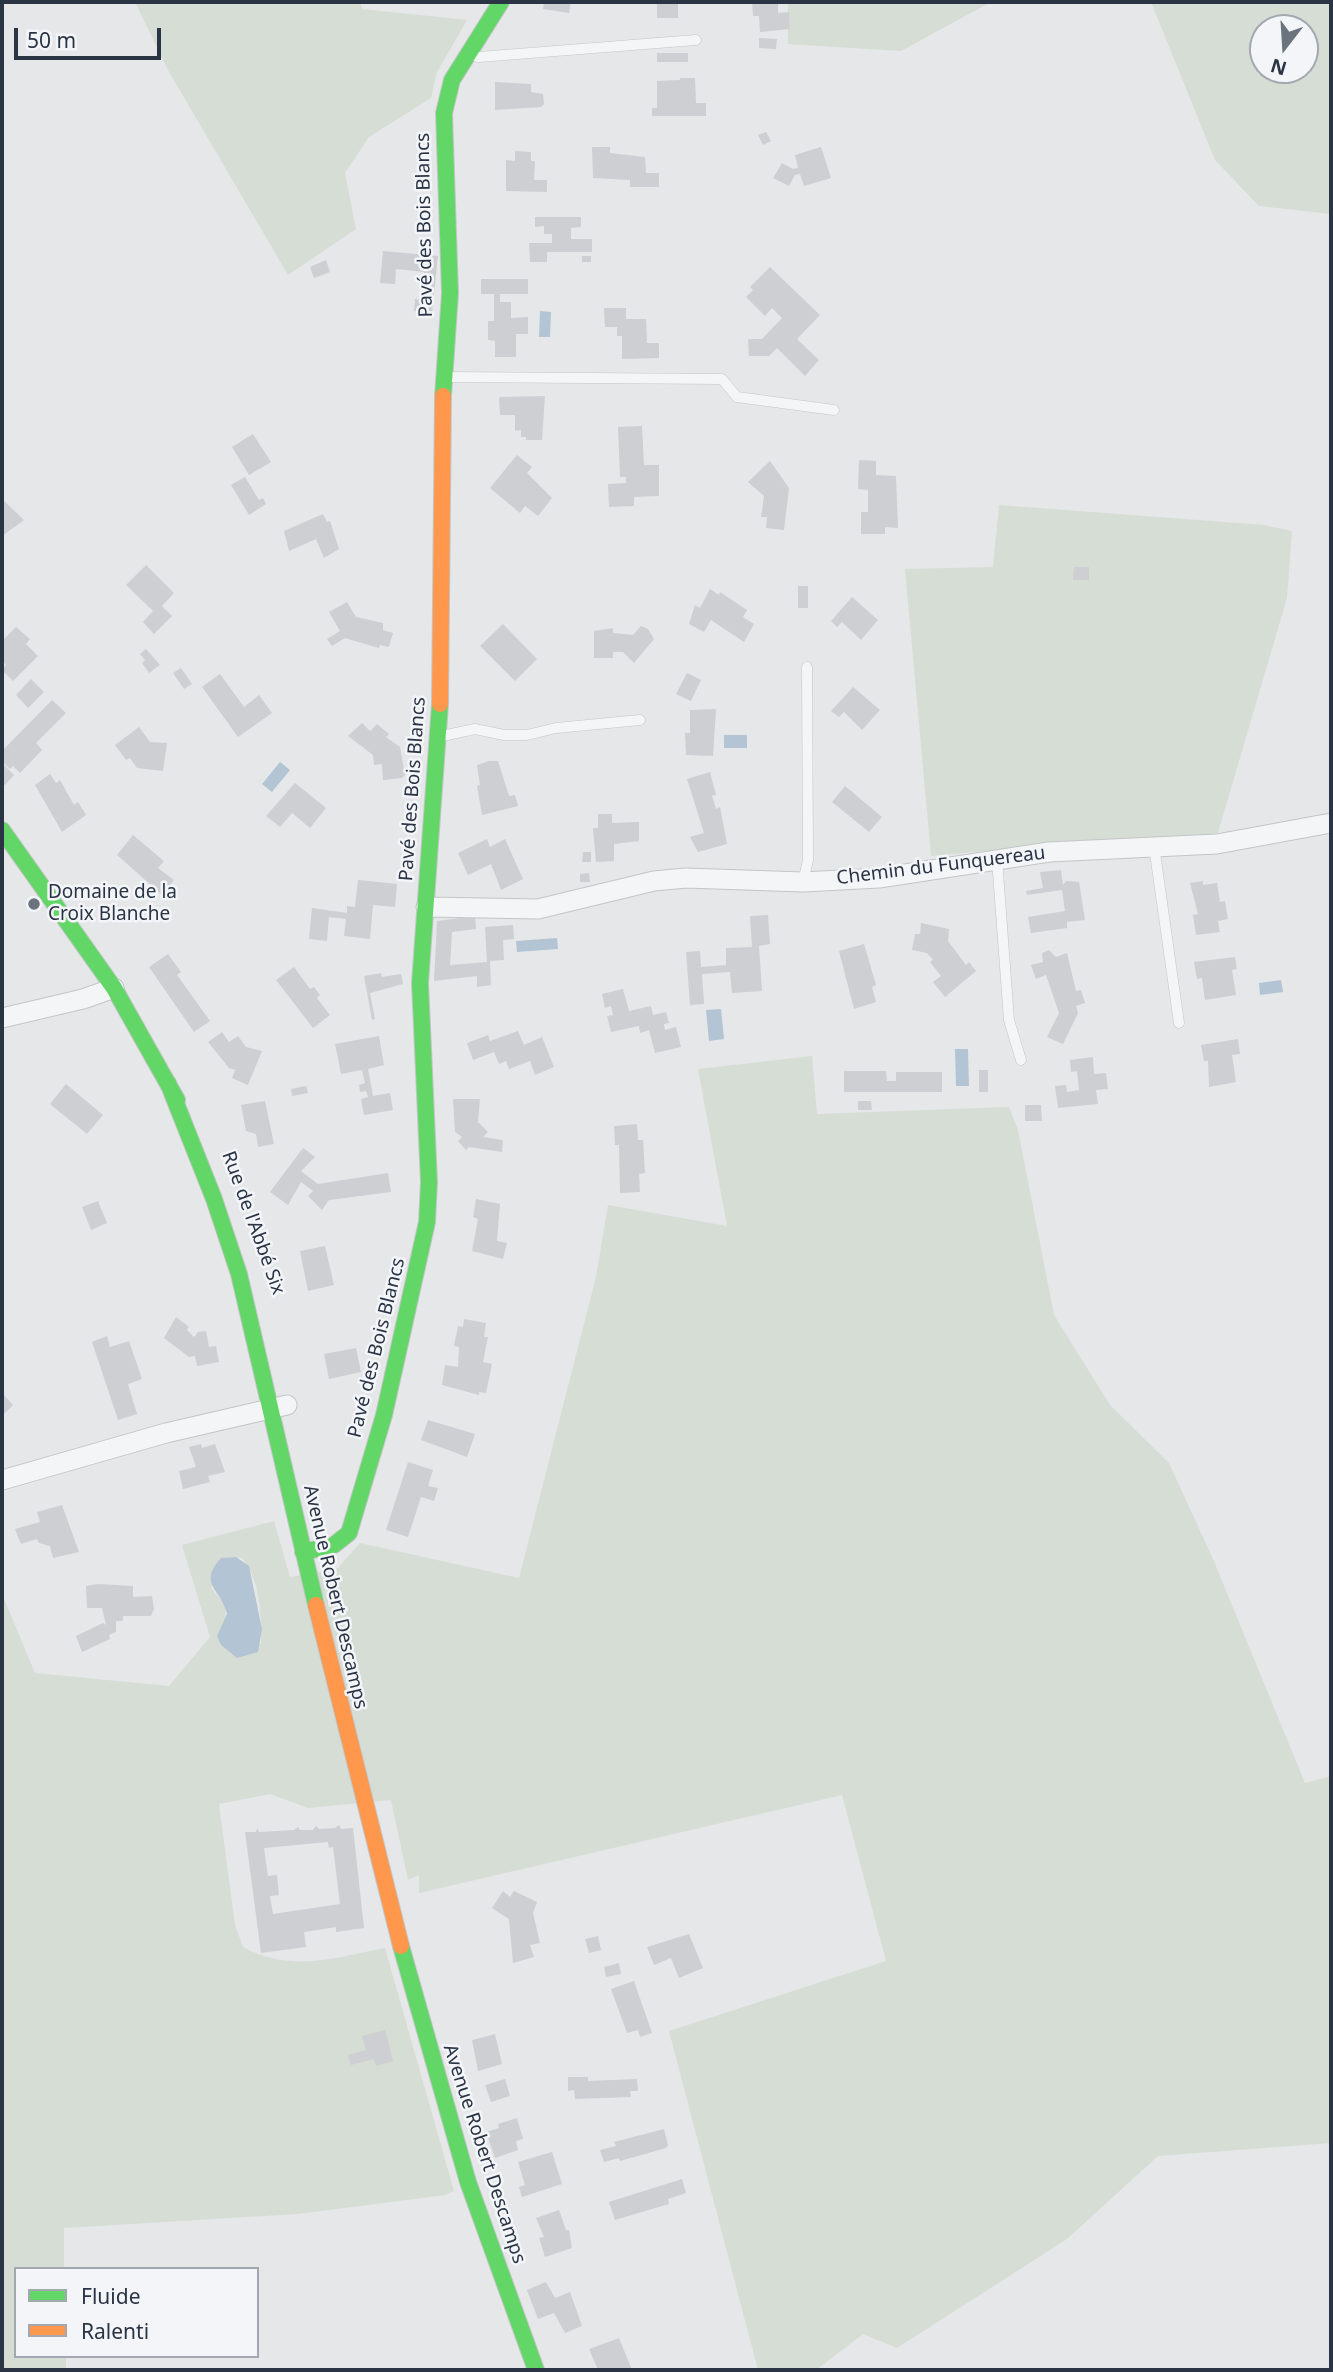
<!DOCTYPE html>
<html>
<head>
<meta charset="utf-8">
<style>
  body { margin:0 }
  #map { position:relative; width:1333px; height:2372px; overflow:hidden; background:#e5e7e9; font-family:"Noto Sans",sans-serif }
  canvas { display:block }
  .frame { position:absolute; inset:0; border:4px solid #2a3444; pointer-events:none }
  .legend { position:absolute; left:14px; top:2267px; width:245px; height:91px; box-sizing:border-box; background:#f3f5f8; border:2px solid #a3a8b0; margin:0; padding:9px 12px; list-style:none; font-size:21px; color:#2a3444 }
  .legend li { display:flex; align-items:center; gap:14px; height:35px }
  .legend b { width:35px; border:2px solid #a3a8b0 }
  .north { position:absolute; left:1249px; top:14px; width:70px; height:70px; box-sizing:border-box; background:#f3f5f8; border:2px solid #a3a8b0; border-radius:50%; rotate:197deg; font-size:19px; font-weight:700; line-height:28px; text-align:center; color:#2a3444 }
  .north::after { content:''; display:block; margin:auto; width:24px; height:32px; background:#6b737e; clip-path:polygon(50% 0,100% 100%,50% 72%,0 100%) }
  .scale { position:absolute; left:14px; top:28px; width:147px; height:32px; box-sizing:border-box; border:4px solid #2a3444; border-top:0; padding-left:9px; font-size:21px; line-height:24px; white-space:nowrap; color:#2a3444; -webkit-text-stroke:5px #f3f5f8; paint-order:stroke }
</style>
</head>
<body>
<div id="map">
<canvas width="1333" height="2372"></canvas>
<div class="frame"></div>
<ul class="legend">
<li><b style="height:9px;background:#63d668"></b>Fluide</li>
<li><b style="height:9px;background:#ff974d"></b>Ralenti</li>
</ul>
<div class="north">N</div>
<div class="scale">50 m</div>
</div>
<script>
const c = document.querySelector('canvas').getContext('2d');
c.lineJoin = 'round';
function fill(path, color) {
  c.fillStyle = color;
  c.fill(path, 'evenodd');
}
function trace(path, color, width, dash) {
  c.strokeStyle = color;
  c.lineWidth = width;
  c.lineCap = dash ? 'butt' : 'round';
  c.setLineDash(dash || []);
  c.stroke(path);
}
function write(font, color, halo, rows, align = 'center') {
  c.font = font + ' "Noto Sans",sans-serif';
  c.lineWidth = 5;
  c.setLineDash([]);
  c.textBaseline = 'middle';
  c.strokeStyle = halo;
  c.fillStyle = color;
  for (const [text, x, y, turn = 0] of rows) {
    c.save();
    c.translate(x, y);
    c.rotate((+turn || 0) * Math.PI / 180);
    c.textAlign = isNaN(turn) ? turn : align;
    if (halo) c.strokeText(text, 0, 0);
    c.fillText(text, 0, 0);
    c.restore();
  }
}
fill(new Path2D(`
  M135,2h225l2,7 105,11 -30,52 -6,26 -62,39 -24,36 11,56 -68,46 -120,-205z
  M788,2h203l-90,49 -113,-7z
  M1151,2h180v212l-72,-8 -44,-46zM1263,28h42v42h-42z
  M999,505l265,20 28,6 -5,67 -70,238 -142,7 -144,13 -26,-287 88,-2z
  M812,1056l5,58 192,-7 9,23 36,185 56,90 59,58 44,96 92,224 26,-7v367l-173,13 -91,83 -170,109 -34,-14 -47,36h-58l-89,-339 217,-70 -44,-166 -423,98v-18l-11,5 -17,-80 -83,8 -38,-14 -51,10 16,121 8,22c48,26 91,11 142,1l69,243 -9,4 -147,19 -234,14v41h-48v87h50v14h-64v-776l33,79 134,13 41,-49 -28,-92 92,-24 16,56 47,-8 23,-26 159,35 77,-301 12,-72 119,21 -29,-157zM228,1557l14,1c18,20 20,60 19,86l-35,-21 -1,-17 -14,-18z`), '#d6ddd5');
fill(new Path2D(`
  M540,311l11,1 -1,25h-11z
  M724,735h23v13h-23z
  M280,762l10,8 -18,22 -10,-8z
  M557,938l1,11 -41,3 -1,-11z
  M1281,980l2,12 -23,3 -1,-12z
  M721,1009l3,30 -15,2 -3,-31z
  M955,1049h13l1,37h-13z
  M236,1557l13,9 13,63 -4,23 -21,6 -16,-13 -4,-9 10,-22c-5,-24 -30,-30 -6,-56z`), '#b3c4d4');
fill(new Path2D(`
  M544,2h27l-2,11 -26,-4z
  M657,2h21v16h-21z
  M752,2h26v11l11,-1 1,17 -30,3 -1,-16h-6z
  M759,38l18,1 -1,10 -17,-1z
  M657,53h31v9h-31z
  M680,78h15l1,25h10v13h-54v-8h5v-27l23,-1z
  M495,82l36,2v8l12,2 1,10 -3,3 -46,3z
  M766,132l5,9 -8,4 -5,-10z
  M592,147h18v6l35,4 1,16h13v14h-29v-7l-37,-2z
  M821,147l10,31 -27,8 -4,-12 -5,1 -6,11 -16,-8 9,-15 11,6 5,-1 -3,-13z
  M515,151l16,1v9h4l-1,19h13v12l-41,-1v-31l9,1z
  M535,217h46v10l-10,1v11h21v13h-45v10h-17l-1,-19h23v-9h-8v-8l-9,1z
  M383,251l55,5 -6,57 -18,-2 1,-12 7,1 2,-28 -28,-3 -1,15 -15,-1z
  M582,256h9v6h-9z
  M326,260l4,12 -16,6 -4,-11z
  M770,267l50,48 -23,24 22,21 -14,16 -28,-28 -8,8h-20l-1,-17h14l20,-21 -10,-10 -7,8 -19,-19 7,-7 -3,-3z
  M481,279h47v15h-28v8h11v16l17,-1v17h-12v23h-21v-16l-7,-1v-19h6v-27h-13z
  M604,308h22v11h20l1,24h12v15l-37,1v-23h-5v-9h-12z
  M545,396l-3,44h-16v-3h-5v-7l-6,1v-16h-15l-1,-18z
  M642,426l2,39h15v31l-25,1v9l-25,1 -1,-23 18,-1v-6h-6l-2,-50z
  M253,434l18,28 -22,13 -17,-28z
  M517,455l15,12 -5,6 25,25 -14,18 -13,-10 -5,7 -30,-25z
  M859,460l17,1v14l20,1 2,52 -13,-1v7h-24v-22h7v-22l-10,-1z
  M770,461l19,27 -5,42 -18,-2 1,-11h-6l3,-21 -16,-14z
  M245,477l14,23 4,-2 3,6 -17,11 -18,-30z
  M2,499l22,21 -22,16z
  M323,514l4,8 3,-1 9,28 -15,9 -8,-19 -27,12 -5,-20z
  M146,565l28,28 -12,13 10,10 -18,18 -11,-12 10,-11 -27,-26z
  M1074,567h15v13h-16z
  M798,586h10v22h-10z
  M710,589l9,6 1,-3 27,18 -4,7 11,7 -10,18 -33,-22 -7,12 -15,-8 6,-19 5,3z
  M852,597l26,23 -17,20 -19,-18 -5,5 -6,-6z
  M347,602l9,15 27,6v7l10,3 -4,14 -9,-2 -1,3 -34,-10 -13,8 -5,-7 13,-8 -11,-19z
  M503,624l34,35 -22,22 -35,-35z
  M641,626l7,3 6,10 -20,24 -11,-11h-10v6h-19v-27l19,-3v5l20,2z
  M16,627l14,12 -4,5 12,12 -25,25 -11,-11 4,-5 -4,-5v-19z
  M146,649l14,16 -11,8 -7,-10 3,-3 -5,-6z
  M181,668l11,16 -8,5 -11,-16z
  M687,673l14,7 -10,21 -15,-7z
  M220,674l24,33 15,-12 13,18 -34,24 -36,-50z
  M31,679l13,13 -16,16 -12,-13z
  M853,687l27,23 -18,20 -18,-18 -5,5 -8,-6z
  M52,700l14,13 -30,30 6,7 -22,23 -7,-7 -3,3 -8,-8v-10z
  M716,709l-3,47 -27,-1 -1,-22h5v-23z
  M362,723l8,8 7,-7 12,10 -3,3 14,10 5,28 -3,3 -19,2 -1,-16 -8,1 -1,-10 -25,-19z
  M139,727l11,15 17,1 -4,28 -26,-3 -7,-10 -4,2 -11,-15z
  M489,761h9l11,35 6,-1 3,11 -36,9 -5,-29 3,-1 -3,-20z
  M2,763l12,12 -9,10 -3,-3z
  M710,772l6,23 -4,1 4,13 4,-2 7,37 -29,8 -8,-15 14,-4 -17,-54z
  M50,774l6,9 4,-3 14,25 4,-3 8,13 -24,17 -27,-47z
  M295,783l31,25 -16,20 -18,-15 -12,14 -14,-11z
  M845,786l37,31 -13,15 -37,-30z
  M598,814h14v9l27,-1v19l-25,3v17l-18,1 -3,-34h5z
  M133,835l31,26 -6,7 16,12 -12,15 -45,-40z
  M487,839l3,8 15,-8 18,40 -22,11 -10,-26 -23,11 -10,-22z
  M583,852h8v10h-9z
  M1061,870l2,15 3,-4 13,1 6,38 -18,2v6l-36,5 -3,-16 37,-6 -3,-21 -35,5 -1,-4 17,-3 -3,-16z
  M589,873l1,9h-10v-8z
  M358,880l39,4 -2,23 -22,-2 -3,34 -26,-3 2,-17 -17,-2 -2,24 -18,-2 3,-31 35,5v-7l8,1z
  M1203,881v4l14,-2 3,19 5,-1 3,18 -10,2 2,11 -24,3 -3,-20 5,-1 -8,-31z
  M768,915l2,29 -11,2 3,45 -30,2 -2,-21 -28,2 2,30 -14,1 -4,-53 14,-1 1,16 25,-2v-17l26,-1 -2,-31z
  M475,916l1,13 -24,3 -2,33 37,-3 -2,-35 28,-2 1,14 -11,1 1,20 -14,1 1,24 -14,2v-11l-43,5 3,-60z
  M921,923l28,6 -1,12 18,24 3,-3 7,9 -31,26 -12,-15 8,-6 -11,-14 3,-2 -6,-7 -15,-3 3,-16h5z
  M864,944l12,41 -4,2 4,15 -22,7 -15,-58z
  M1049,950l7,7 11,-4 9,38 5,-1 4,13 -9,3 2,7 -15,31 -16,-7 12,-24 -13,-38 -10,4 -5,-14 12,-3 -1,-9z
  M168,954l13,18 -4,3 33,46 -16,11 -45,-65z
  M1235,957l2,12 -5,1 4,25 -31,5 -3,-22 -5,1 -3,-17z
  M294,967l16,22 4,-2 6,8 -3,3 13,17 -17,13 -37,-48z
  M381,973l1,4 19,-3 2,10 -33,9 5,26 -3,1 -8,-44z
  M623,989l6,22 22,-5 2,9 13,-3 3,11 -5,1 1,6 11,-3 5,20 -26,6 -6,-23 -9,3 -1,-7 -28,6 -4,-16 6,-1 -2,-9 -6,2 -3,-14z
  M518,1031l6,14 18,-8 12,30 -19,8 -5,-14 -21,8 -3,-8 -7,3 -5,-12 -21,8 -6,-17 21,-8 2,6z
  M222,1032l7,10 9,-6 8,11 16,4 -14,34 -16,-7 3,-8 -6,-2 -21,-26z
  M379,1036l5,29 -16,4 5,27 17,-3 3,17 -29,5 -3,-16 7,-2 -2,-6 -6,1 -1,-7 6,-2 -3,-13 -21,4 -6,-30z
  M1238,1039l2,15 -8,1 4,27 -27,5 -1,-26h-4l-3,-16z
  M1093,1057l1,17 12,-1 2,16 -12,1 2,14 -40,4 -3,-22 11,-1 1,7 12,-2 -2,-19 -6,1 -1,-12z
  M979,1070h9v22h-9z
  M844,1071h42l1,10h9v-9h46v20h-98z
  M66,1084l37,31 -16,19 -37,-30z
  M306,1086l2,7 -16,3 -1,-7z
  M453,1099h27l-2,23 10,10 -5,5 20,3 -1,12 -33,-5 -3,3 -8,-9 4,-4 -7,-5z
  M265,1101l9,43 -16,3 -2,-13 -10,-3 -5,-26z
  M858,1101h13l1,9h-14z
  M1025,1105h16l1,16h-17z
  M637,1124l1,16h5l2,33 -6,1 1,18 -20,1 -1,-48h-4l-1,-19z
  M303,1148l12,9 -14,14 17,13 70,-11 3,19 -62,8 -7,10 -14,-14 5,-5 -12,-9 -13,23 -18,-13z
  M476,1199l24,5 -3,37 10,2 -4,16 -31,-8 6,-32 -5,-2z
  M98,1201l9,22 -16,7 -9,-23z
  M325,1246l9,39 -26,6 -8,-40z
  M176,1317l13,10 -2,3 7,7 4,-5 8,-1 3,16 7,-1 3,16 -22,4 -2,-10 -6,1 -25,-19z
  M464,1319l22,4 -2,14h4l-5,25 9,2 -6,29 -7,-1v3l-37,-10 3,-20 13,2 1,-20 -5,-1 4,-20 5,1z
  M107,1336l3,11 19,-6 13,38 -14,5 9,30 -19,6 -26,-78z
  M356,1348l5,24 -32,7 -5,-25z
  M2,1393l11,12 -11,11z
  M428,1420l47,14 -8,23 -46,-17z
  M201,1444l1,4 13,-4 10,28 -17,4 2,6 -27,7 -4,-18 17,-4 -7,-20z
  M408,1462l25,8 -5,16 10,2 -4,13 -13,-4 -13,40 -22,-7z
  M62,1505l17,47 -26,6 -3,-12 -11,-3 -2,-4 -16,5 -6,-15 25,-7 -3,-10z
  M98,1584l35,2v11l19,-1 2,13 -3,7h-28v5h-7v11l-7,3 1,4 -28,13 -6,-16 27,-13 3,2 -4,-17h-15l-1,-22z
  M339,1825l2,4 12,-1 11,100 -28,4v-5l-32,5 2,15 -45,6 -16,-121h11l1,-4 2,4 35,-2 4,-3 2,3h13l3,-4 3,3 16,-1zM328,1842l1,6 4,-1 7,57 -67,10 -3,-18 9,-1 -2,-20 -9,1 -4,-28z
  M503,1891l7,6 4,-6 23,11 -4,11 7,30 -10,2 4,12 -21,6 -4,-44 -17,-11z
  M689,1934l14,34 -24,10 -8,-20 -17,7 -7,-18z
  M598,1936l3,14 -12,3 -4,-14z
  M619,1963l2,11 -15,3 -2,-10z
  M634,1981l18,52 -12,4 -2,-7 -11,3 -16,-44z
  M385,2030l8,31 -17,5 -2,-7 -23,6 -3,-10 18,-5 -4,-14z
  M495,2034l7,30 -24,7 -6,-31z
  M568,2077h20v4l49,-2 1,12h-8l1,6 -56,2 -1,-9 -6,1z
  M505,2079l5,17 -19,6 -6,-17z
  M517,2118l6,21 -7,2 2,9 -23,8 -9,-26 13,-4 -1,-4z
  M664,2129l4,16 -2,3 -46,13 -1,-3 -15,4 -4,-12 16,-4 -2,-4z
  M552,2152l10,32 -40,13 -3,-10 6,-2 -7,-23z
  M682,2179l4,14 -18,6 1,5 -54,16 -6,-18z
  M559,2210l7,20h3l3,18 -27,9 -6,-19 5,-1 -8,-19z
  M546,2282l9,16 15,-6 12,34 -17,7 -11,-20 -16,6 -11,-29z
  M619,2338l13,32h-34l-9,-21z`), '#cdcfd2');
const lane = new Path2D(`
  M470,55l9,2 217,-17
  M448,377l274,2 15,18 97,13
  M442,736l33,-7 29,6h23l29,-7 84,-8
  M1154,846l25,177
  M997,859l12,161 12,40
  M803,882l5,-22 -1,-193`);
const street = new Path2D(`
  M426,907l112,2 116,-28 32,-3 117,4 76,-4 170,-26 168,-8 114,-21
  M2,1018l81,-19 31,-11
  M2,1480l164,-47 121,-28`);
const fast = new Path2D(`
  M443,396l7,-103 -6,-180 8,-33 49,-78
  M2,830l112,158 63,112
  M168,1083l46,116 25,75 77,331
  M303,1552l31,-7 15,-12 35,-118 43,-193 2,-40 -9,-199 20,-279
  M401,1946l67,236 68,188`);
const slow = new Path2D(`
  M440,704l3,-308
  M316,1605l85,341`);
trace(lane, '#c3c5c7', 11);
trace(street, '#c3c5c7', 21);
trace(fast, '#c3c5c7', 18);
trace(slow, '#c3c5c7', 18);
trace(lane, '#f4f5f6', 10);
trace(street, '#f4f5f6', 19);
trace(fast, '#63d668', 16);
trace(slow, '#ff974d', 16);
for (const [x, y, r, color] of [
  [34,904,7,"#6b737e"]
]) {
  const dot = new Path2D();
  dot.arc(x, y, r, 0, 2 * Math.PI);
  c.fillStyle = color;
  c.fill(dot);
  trace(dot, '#f3f5f8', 2.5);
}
write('19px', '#2a3444', '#f3f5f8', [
  ["Pavé des Bois Blancs",425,225,-91],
  ["Pavé des Bois Blancs",413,789,-86],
  ["Chemin du Funquereau",941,866,-7],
  ["Rue de l'Abbé Six",253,1223,70],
  ["Pavé des Bois Blancs",377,1348,-76],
  ["Avenue Robert Descamps",335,1597,77],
  ["Avenue Robert Descamps",484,2154,72]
]);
write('19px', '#2a3444', '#f3f5f8', [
  ["Domaine de la",48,893],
  ["Croix Blanche",48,915]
], 'left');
</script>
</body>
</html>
